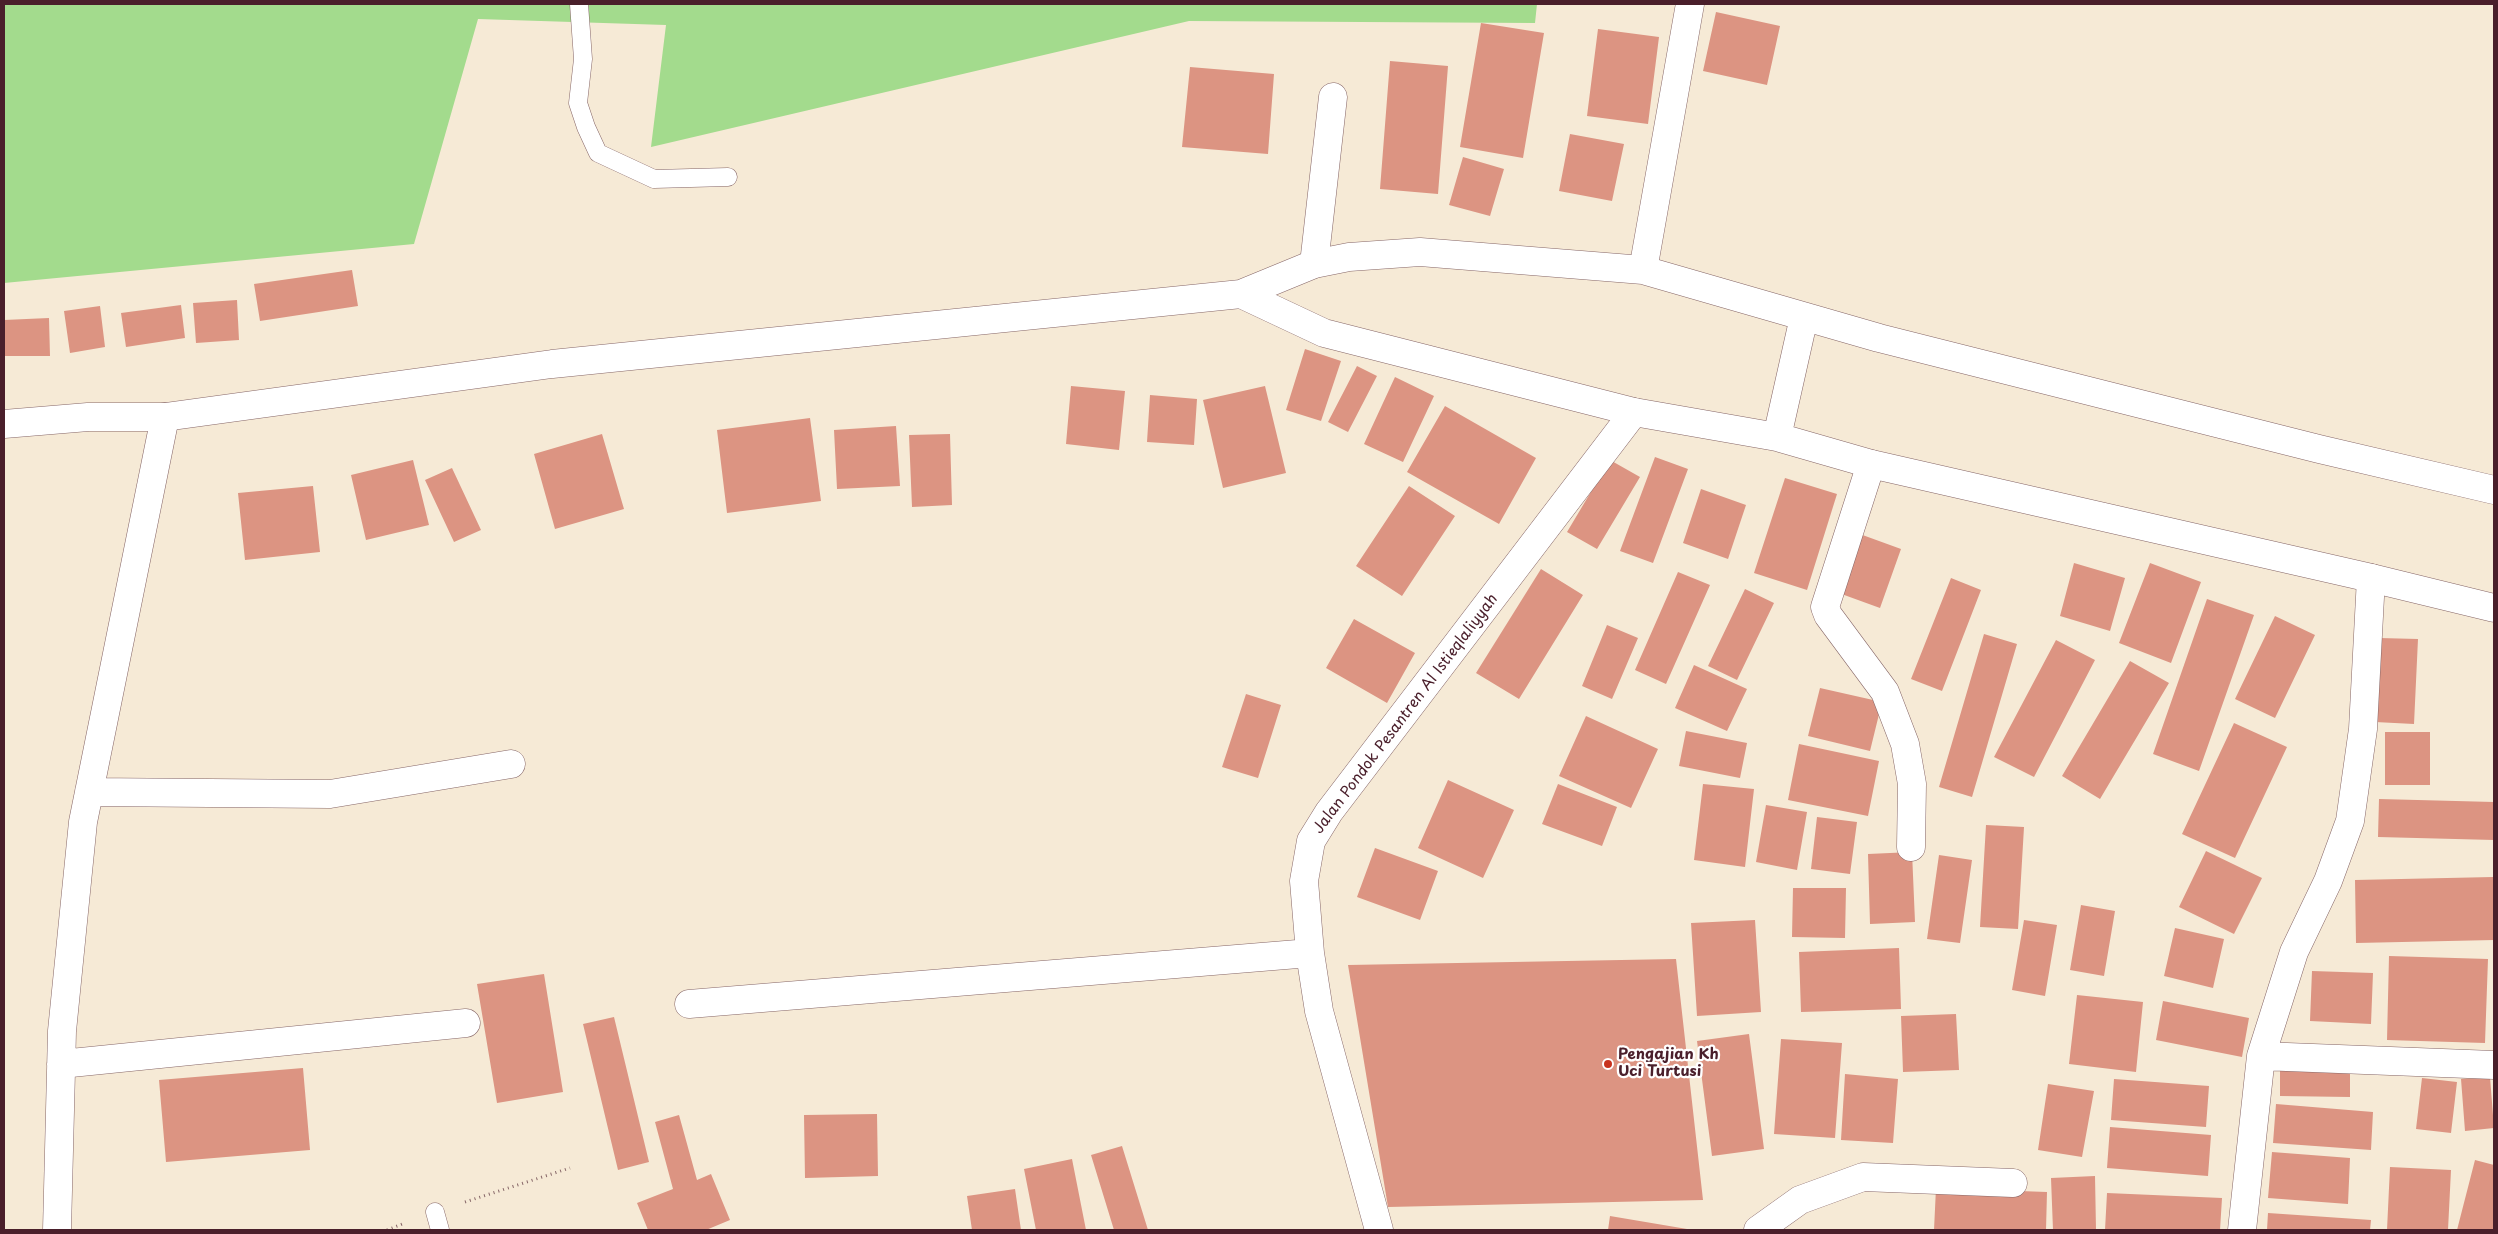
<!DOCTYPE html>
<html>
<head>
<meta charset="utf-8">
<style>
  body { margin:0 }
  #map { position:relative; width:2498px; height:1234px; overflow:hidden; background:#f6ead6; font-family:"Playpen Sans",sans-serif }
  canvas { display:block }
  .frame { position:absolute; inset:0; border:5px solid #4a1f2b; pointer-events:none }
</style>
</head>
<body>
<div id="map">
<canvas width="2498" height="1234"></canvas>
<div class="frame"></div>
</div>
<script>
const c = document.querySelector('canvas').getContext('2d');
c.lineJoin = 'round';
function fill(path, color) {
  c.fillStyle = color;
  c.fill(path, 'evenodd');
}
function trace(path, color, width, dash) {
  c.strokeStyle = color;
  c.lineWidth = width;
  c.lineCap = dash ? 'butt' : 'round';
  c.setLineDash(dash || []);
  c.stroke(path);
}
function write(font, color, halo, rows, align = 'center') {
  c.font = font + ' "Playpen Sans",sans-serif';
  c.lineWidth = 4.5;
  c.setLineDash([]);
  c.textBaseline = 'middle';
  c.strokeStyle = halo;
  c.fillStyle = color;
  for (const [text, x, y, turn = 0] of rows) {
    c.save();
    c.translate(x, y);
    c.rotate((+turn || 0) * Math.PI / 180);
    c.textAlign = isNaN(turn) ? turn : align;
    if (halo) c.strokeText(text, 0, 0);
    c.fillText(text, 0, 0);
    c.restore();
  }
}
fill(new Path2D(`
  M4,4h1533l-2,19 -346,-2 -538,126 15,-122 -188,-6 -64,225 -410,39z`), '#a3db8d');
fill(new Path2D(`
  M1716,12l64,14 -13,59 -64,-14z
  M1481,23l63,10 -21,125 -63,-11z
  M1598,29l61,8 -11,87 -61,-8z
  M1390,61l58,5 -10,128 -58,-5z
  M1190,67l84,7 -6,80 -86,-7z
  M1570,134l54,10 -12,57 -53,-10z
  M1463,157l41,12 -14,47 -41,-11z
  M352,270l6,36 -98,15 -6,-37z
  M237,300l2,40 -43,3 -3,-40z
  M181,305l4,33 -59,9 -5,-34z
  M100,306l5,41 -35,6 -6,-42z
  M49,318l1,38h-46v-36z
  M1305,349l36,12 -20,60 -35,-11z
  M1357,366l20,10 -29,56 -20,-10z
  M1395,377l39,19 -31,66 -39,-18z
  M1071,386l54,5 -6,59 -53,-6z
  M1265,386l21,87 -63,15 -20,-88z
  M1150,395l47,4 -3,46 -47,-3z
  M1445,406l91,52 -37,66 -92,-52z
  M810,418l11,83 -94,12 -10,-83z
  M896,426l4,60 -63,3 -3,-59z
  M602,434l22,75 -69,20 -21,-75z
  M950,434l2,71 -40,2 -3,-72z
  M1655,457l33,12 -35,94 -33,-12z
  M413,460l16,65 -63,15 -15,-65z
  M1610,460l30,17 -43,72 -30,-17z
  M452,468l29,62 -27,12 -29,-62z
  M1785,478l52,16 -30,96 -53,-17z
  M313,486l7,66 -75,8 -7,-67z
  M1409,486l46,30 -53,80 -46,-30z
  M1701,489l45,16 -18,54 -45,-16z
  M1857,533l44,16 -21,59 -44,-16z
  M2074,563l51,15 -15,53 -50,-15z
  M2150,563l51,19 -30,81 -52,-20z
  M1541,569l42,26 -64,104 -43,-26z
  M1678,572l32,13 -44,99 -31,-14z
  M1951,578l30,12 -39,101 -31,-12z
  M1745,589l29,14 -37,77 -29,-14z
  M2207,599l47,16 -55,156 -46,-17z
  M2275,616l40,19 -40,83 -40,-19z
  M1354,619l61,34 -28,50 -61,-35z
  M1607,625l31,13 -26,61 -30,-13z
  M1984,634l33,10 -45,153 -33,-10z
  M2379,638l39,1 -4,85 -39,-2z
  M2056,640l39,20 -61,117 -40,-20z
  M2130,661l39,22 -69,116 -38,-23z
  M1694,665l53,24 -20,42 -52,-23z
  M1820,688l62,14 -12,49 -62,-15z
  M1246,694l35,11 -23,73 -36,-11z
  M1586,716l72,33 -27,59 -72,-32z
  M2234,723l53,24 -52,111 -53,-24z
  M1686,731l61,12 -7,35 -61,-12z
  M2385,732h45v53h-45z
  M1799,744l80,17 -11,55 -80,-16z
  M1448,780l66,30 -31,68 -65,-30z
  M1558,784l59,23 -15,39 -60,-22z
  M1703,784l51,5 -9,78 -51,-7z
  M2379,799l115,3v38l-116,-3z
  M1766,805l41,7 -10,58 -41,-8z
  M1817,817l40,5 -7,52 -39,-5z
  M1986,825l38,2 -6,102 -38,-2z
  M1375,848l63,23 -18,49 -63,-23z
  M2206,851l56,27 -28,56 -55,-27z
  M1912,852l3,70 -45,2 -2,-70z
  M1939,855l33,5 -12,83 -33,-4z
  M2493,877l1,63 -138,3 -1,-63z
  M1793,888h53l-1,50 -53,-1z
  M2081,905l34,6 -11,65 -34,-6z
  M1755,920l6,92 -64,4 -6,-93z
  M2024,920l33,5 -12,71 -33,-6z
  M2175,928l49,11 -11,49 -49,-12z
  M1899,948l2,61 -100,3 -2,-60z
  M2389,956l99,3 -3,84 -98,-3z
  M1676,959l27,241 -315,7 -40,-242z
  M2312,971l61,2 -2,51 -61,-3z
  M544,974l19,118 -66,11 -20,-119z
  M2077,995l66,7 -7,70 -67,-8z
  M2163,1001l86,17 -7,39 -86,-17z
  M1956,1014l3,56 -56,2 -2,-56z
  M614,1017l35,145 -31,8 -35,-146z
  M1749,1034l15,115 -52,7 -15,-115z
  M1781,1039l61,4 -7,95 -61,-4z
  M2280,1067l70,2v28l-70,-1z
  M303,1068l7,82 -144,12 -7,-82z
  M1845,1074l53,5 -5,64 -52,-3z
  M2490,1077l4,51 -29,3 -4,-52z
  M2422,1078l35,4 -6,51 -35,-4z
  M2114,1079l95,7 -3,41 -95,-7z
  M2048,1084l46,7 -12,66 -44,-7z
  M2276,1104l97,8 -2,38 -98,-7z
  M877,1114l1,62 -73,2 -1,-63z
  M679,1115l18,65 14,-6 19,46 -24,10h-58l-11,-27 36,-14 -18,-67z
  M2110,1127l101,8 -3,41 -101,-8z
  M1122,1146l26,84h-34l-23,-75z
  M2272,1152l78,6 -2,46 -80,-6z
  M1072,1159l14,71h-50l-12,-61z
  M2475,1160l19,5v65h-37z
  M2390,1167l61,3 -3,60h-61z
  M2095,1176l1,54h-43l-2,-52z
  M1936,1188l111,4 -1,38h-112z
  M1015,1189l6,41h-49l-5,-34z
  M2107,1193l115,5 -2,32h-115z
  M2268,1213l103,7 -1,10h-103z
  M1610,1216l77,13v1h-79z`), '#dc9482');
const lane = new Path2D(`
  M579,4l4,55 -5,44 8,24 12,26 56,26 74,-2
  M435,1212l5,18`);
const street = new Path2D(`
  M1314,264l19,-167
  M1871,464l-46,143 3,8 57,77 20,52 7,40 -1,63
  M89,792l241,2 181,-30
  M689,1004l621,-51
  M2261,1056l233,9
  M61,1064l405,-41
  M57,1230l5,-199 21,-209 82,-405
  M1379,1230l-60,-219 -9,-58 -6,-72 7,-40 18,-29 305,-400
  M1758,1230l42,-30 63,-23 150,6
  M2242,1230l19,-174 33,-104 34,-71 22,-60 13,-92 8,-151`);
const secondary = new Path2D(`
  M1643,270l47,-266
  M1241,294l83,39 310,79 143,25 94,27 500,114 123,30
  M4,424l84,-7h77l387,-53 689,-70 73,-30 35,-7 71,-5 223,18 236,68 440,111 175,41
  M1777,437l27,-120`);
trace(lane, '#866667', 19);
trace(street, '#866667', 29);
trace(secondary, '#866667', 29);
trace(new Path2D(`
  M465,1202l105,-34
  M387,1230l18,-7`), '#866667', 3, [1, 4]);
trace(lane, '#fff', 18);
trace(street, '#fff', 28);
trace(secondary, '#fff', 28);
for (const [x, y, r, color] of [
  [1608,1064,5,"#c8321e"]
]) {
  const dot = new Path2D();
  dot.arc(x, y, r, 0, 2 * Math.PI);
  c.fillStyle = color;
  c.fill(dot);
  trace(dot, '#fff', 2);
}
write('15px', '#4a1f2b', '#fff', [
  ["Jalan Pondok Pesantren Al Istieqlaliyyah",1406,714,-53]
]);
write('bold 15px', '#4a1f2b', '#fff', [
  ["Pengajian Kh",1618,1055],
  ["Uci Turtusi",1618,1072]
], 'left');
</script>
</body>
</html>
